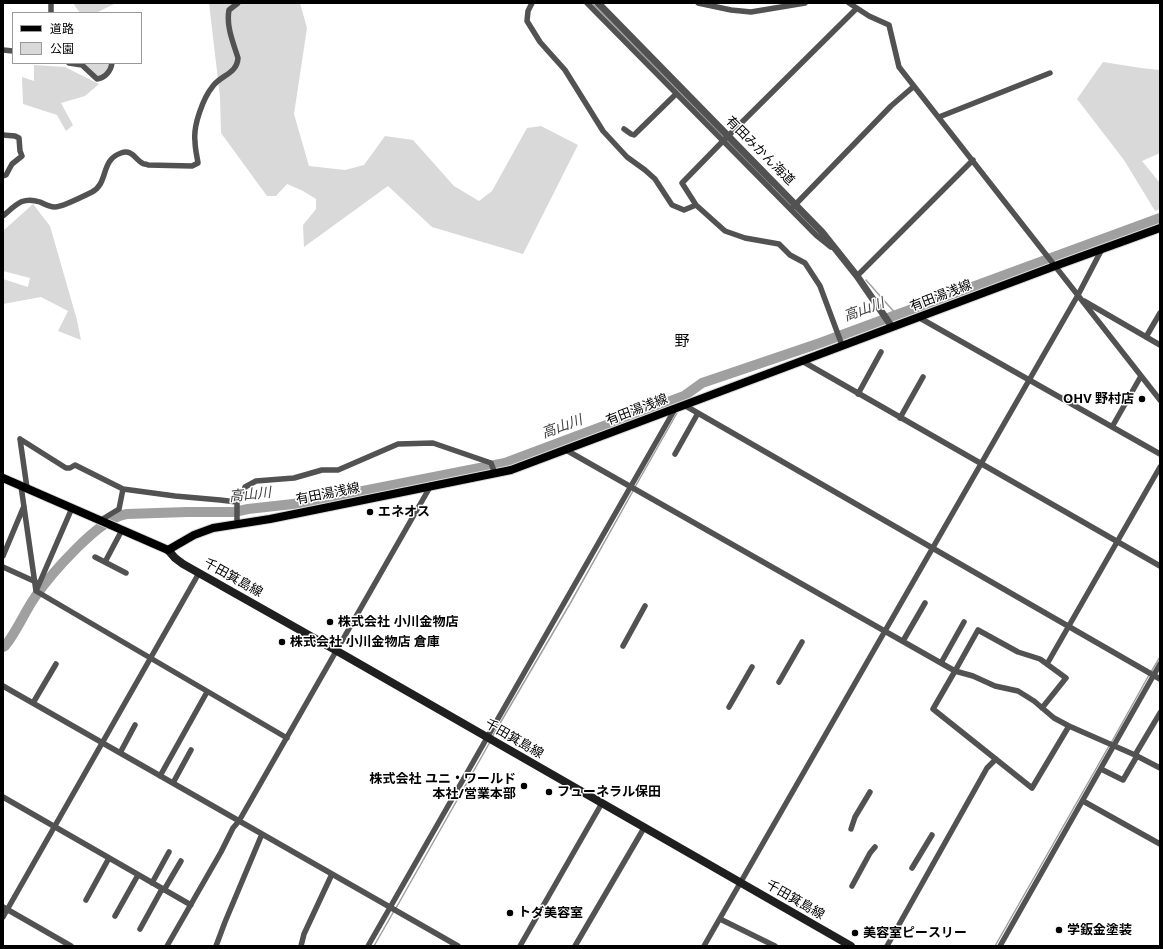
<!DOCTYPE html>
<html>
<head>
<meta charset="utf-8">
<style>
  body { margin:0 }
  #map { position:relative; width:1163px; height:949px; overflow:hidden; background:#fff; font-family:"Noto Sans","Noto Sans JP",sans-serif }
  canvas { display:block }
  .frame { position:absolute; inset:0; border:4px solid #000; pointer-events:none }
  .legend { position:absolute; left:12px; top:12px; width:130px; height:52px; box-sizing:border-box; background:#fff; border:1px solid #999; margin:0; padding:5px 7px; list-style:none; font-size:12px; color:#000 }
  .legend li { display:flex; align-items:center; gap:8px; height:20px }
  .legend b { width:20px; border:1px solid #999 }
</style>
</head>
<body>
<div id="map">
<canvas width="1163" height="949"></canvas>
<div class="frame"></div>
<ul class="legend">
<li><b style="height:5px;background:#000"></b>道路</li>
<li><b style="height:11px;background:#d9d9d9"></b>公園</li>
</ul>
</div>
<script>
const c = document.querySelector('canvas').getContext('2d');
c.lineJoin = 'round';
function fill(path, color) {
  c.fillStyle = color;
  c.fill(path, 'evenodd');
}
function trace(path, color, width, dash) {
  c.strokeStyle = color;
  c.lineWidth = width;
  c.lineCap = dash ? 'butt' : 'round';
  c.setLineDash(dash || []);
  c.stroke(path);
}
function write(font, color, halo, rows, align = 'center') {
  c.font = font + ' "Noto Sans","Noto Sans JP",sans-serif';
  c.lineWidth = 3;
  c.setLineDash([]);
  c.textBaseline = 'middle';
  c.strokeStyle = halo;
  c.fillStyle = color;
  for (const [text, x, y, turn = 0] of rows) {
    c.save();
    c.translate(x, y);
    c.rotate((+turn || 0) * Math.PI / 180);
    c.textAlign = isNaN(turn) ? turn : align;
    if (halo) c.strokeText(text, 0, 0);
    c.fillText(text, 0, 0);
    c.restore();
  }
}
fill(new Path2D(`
  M73,3h43l-20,10h-16z
  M209,3h91l7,25 -13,86 15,52 36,4 19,-5 21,-29 28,4 41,46 25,15 13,-10 35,-63 14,-2 37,19 -55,109 -91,-27 -44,-41 -84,61 -1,-22 13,-16v-10l-13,-8 -16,-7 -11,12h-9l-46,-63 -1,-36z
  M1103,62l38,6 19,2v83l-18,8 18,22v26l-5,2 -31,-51 -47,-61z
  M76,63h35v5l-11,10z
  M34,65l31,2 34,17 -14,12 -24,7 12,22 -7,6 -9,-16 -34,-11 -1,-27 12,4z
  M33,204l17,22 27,94 4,20 -23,-9 10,-20 -27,-14 -38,7v-25l25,8 2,-9 -27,-7v-40z`), '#d9d9d9');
trace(new Path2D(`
  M592,3l132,134
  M727,140l45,46
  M866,280l30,34
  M682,400l2,-4
  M635,487l42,-74
  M1151,672l9,-15
  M492,737l79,-135 62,-111
  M1111,743l38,-68
  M396,908l94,-166
  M374,946l20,-35
  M995,946l114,-200`), '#a0a0a0', 1.5);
trace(new Path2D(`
  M3,647l2,-1c12,-15 19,-33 30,-49 16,-23 65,-80 92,-83l60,-2h47l14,-3 54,-6 203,-40 179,-67 18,-13 118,-40 340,-125`), '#a0a0a0', 10);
const primary = new Path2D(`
  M3,478l165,72 26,-15 19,-7 57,-9 241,-49 544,-204 105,-38`);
trace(primary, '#dbdbdb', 10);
trace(new Path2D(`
  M532,3l-4,8 -1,10 13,21 25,28 38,61 24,26 18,13 10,9 17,26 12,5 12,-5
  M587,3l229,232 15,12
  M698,3l33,7 20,2 54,-9
  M849,3l20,13 20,9 10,42 261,333
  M51,13v-10
  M3,50l10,1
  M69,63l13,2 15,14c8,-1 14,-8 15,-16
  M939,117l111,-44
  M624,129l7,5 3,1 42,-41
  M3,135l12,1 4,2 1,13 2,5 -10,8 -6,11 -3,1
  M793,207l98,-101 22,-19
  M3,216c13,-11 19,-20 37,-14 4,2 10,5 15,5 7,0 29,-11 37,-15 17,-9 8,-32 29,-39 11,-4 14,6 21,10 0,1 5,1 6,2l44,1 6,-3c-1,-7 -3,-14 -3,-22 -2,-15 8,-43 18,-55 8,-11 24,-12 25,-28 -5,-16 -12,-32 -9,-48l9,-7
  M857,276l116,-116
  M1084,301l76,44
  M918,317l242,137
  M1146,337l14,-24
  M842,345l-22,-59 -15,-23 -15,-8 -11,-11 -34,-6 -20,-7 -29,-26 -14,-22 41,-42 133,-132
  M802,361l358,205
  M858,394l23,-42
  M684,405l476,274
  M900,418l23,-41
  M1112,427l29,-51
  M20,439l46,29h4l5,-3 48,24 52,7 45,4 17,2
  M20,439l7,49
  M566,450l389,221 -22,38 99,79 37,-62 66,29 25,-42
  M675,454l23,-41
  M21,486l15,105 251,147
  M101,520l18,-11 4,-20
  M237,524v-22l6,-8 2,-7 11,-6 38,-3 28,-8h16l60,-26 35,-1 58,20 4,11
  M3,556l21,-50
  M95,557l31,16
  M105,562l17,-32
  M3,567l33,15
  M36,591l36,-83
  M903,641l22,-38
  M623,646l22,-40
  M941,663l23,-41
  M1047,664l113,-197
  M779,682l23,-40
  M3,686l455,260
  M33,703l23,-39
  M729,707l23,-40
  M1042,708l24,-30 -26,-19 -22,-7 -40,-22 -23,41 18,5 22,10 23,5 16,10 20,17 15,8
  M120,753l15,-28
  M1135,755l25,13
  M1101,769l22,11 14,-24
  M160,776l47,-84
  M173,783l18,-33
  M3,797l188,108
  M1083,801l77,43
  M851,829l4,-12 15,-25
  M912,868l20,-33
  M152,883l17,-31
  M852,886l18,-33 5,-6
  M164,890l17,-29
  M86,900l23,-42
  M3,907l68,39
  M115,916l23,-41
  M3,917l196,-344
  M720,919l55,27
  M140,929l22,-40
  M167,946l54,-94 12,-24 6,-7 191,-334
  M216,946l9,-24 37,-88
  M301,946l3,-12 28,-60
  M368,946l307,-537
  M520,946l82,-143
  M575,946l69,-118
  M704,946l374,-651 24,-46
  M887,946l100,-178 9,-9
  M1000,946l160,-282`), '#525252', 5.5);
trace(new Path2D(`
  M598,3l224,229 35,44 35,51`), '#525252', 7);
trace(new Path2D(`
  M168,550l7,8 8,6 154,87 514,295`), '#1f1f1f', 8);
trace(primary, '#000', 8);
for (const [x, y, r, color] of [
  [1142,399,4,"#000"],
  [370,512,4,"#000"],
  [330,622,4,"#000"],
  [282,642,4,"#000"],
  [524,786,4,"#000"],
  [549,792,4,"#000"],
  [510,913,4,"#000"],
  [1059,930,4,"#000"],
  [855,933,4,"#000"]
]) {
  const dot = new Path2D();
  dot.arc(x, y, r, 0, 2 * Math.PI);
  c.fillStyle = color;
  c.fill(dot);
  trace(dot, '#fff', 1.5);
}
write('13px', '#000', '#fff', [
  ["有田みかん海道",760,151,45],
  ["有田湯浅線",941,296,-21],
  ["有田湯浅線",637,410,-21],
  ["有田湯浅線",328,494,-11],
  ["千田箕島線",233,578,29],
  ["千田箕島線",514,739,30],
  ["千田箕島線",795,900,30]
]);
write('bold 13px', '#000', '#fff', [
  ["OHV 野村店",1134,399,"right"],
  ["エネオス",378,512],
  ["株式会社 小川金物店",338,622],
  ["株式会社 小川金物店 倉庫",290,642],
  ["株式会社 ユニ・ワールド",516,779,"right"],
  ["本社/営業本部",516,794,"right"],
  ["フューネラル保田",557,792],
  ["トダ美容室",518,913],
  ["学鈑金塗装",1067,930],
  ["美容室ピースリー",863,933]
], 'left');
write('italic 14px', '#414141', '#fff', [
  ["高山川",864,310,-20],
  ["高山川",562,427,-20],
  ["高山川",250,495,-6]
]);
write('15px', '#000', '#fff', [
  ["野",682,342]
]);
</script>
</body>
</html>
